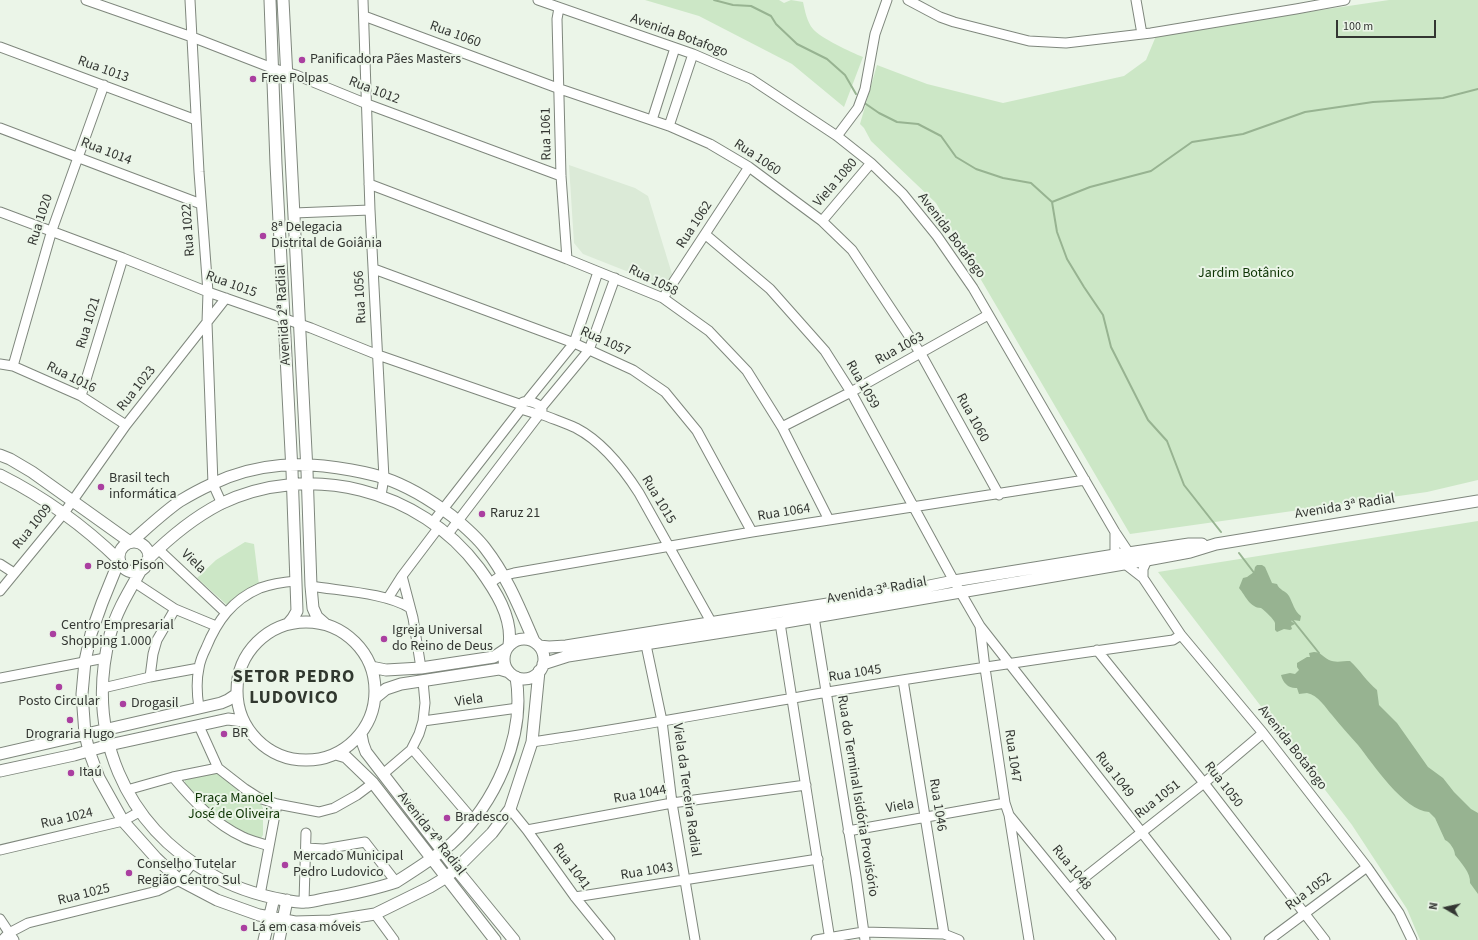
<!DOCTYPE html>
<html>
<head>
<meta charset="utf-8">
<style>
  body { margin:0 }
  #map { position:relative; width:1478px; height:940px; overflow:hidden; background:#ebf5e8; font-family:"Source Sans 3",sans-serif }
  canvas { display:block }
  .north { position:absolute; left:1426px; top:888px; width:40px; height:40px; -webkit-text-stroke:3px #ebf5e8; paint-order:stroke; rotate:279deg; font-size:11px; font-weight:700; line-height:16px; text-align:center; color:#333632 }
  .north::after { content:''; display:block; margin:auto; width:14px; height:18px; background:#333632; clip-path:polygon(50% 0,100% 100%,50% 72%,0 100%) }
  .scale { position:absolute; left:1336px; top:20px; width:100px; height:18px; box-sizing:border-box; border:2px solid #333632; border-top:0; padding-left:5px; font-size:12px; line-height:14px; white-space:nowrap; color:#333632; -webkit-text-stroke:3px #ebf5e8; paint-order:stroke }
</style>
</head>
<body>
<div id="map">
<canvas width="1478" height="940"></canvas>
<div class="north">N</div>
<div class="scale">100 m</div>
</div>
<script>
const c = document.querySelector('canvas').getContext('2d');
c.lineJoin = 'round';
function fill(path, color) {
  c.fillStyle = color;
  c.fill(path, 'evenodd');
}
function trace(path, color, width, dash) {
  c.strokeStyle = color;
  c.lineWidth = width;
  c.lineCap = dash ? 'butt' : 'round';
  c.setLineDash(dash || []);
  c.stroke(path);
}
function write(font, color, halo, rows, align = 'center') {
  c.font = font + ' "Source Sans 3",sans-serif';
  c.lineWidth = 4;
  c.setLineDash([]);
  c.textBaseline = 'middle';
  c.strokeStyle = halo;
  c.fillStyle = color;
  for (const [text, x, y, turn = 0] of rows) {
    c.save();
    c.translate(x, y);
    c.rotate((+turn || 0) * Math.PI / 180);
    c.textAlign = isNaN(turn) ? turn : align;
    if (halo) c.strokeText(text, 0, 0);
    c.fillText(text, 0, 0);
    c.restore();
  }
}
fill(new Path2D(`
  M569,165l66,23 13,8 24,78 -4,8 -7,2 -7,-2 -71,-28 -9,-11z`), '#dbead7');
fill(new Path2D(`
  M645,0h134l5,3 7,-3 12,2c2,9 4,20 10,27 6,8 39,24 50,28l-19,50 -52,-43 -93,-48z
  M1389,0h89v480l-51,12 -297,42 -194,-331 -65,-62 -7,-13 -4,-4 17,-59 50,19 76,19 121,-27 22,-16 10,-24 3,-2z
  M1478,521v419h-58l-13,-31 -55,-84 -194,-253z
  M245,542l9,2 5,41 -32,20 -30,-27 19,-18z
  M216,772l44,30 3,6v27l-2,3c-6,0 -10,-2 -15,-4 -25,-11 -44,-30 -61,-50v-5z`), '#cce7c6');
fill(new Path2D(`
  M1257,565h5l3,2 7,16 5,1c2,6 9,7 12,12 4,7 5,15 12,20l-1,5 -7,-1 -2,1 4,3 -4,2 1,3 -2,1 -6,-1 -7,3 -2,-2c0,-2 0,-4 0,-7 -1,-4 -10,-12 -14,-15 -11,0 -16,-13 -22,-20l4,-10 4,-1 7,-5 1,-5z
  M1314,652c7,0 9,5 15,8 6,3 14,1 21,1 10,9 17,21 27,29l2,15 18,18 31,44 15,11 11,14 17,17 7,4v81l-8,-11c1,-10 -9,-20 -15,-28 0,-5 -5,-13 -10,-15l-10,-22 -6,-6c-25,-1 -56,-48 -71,-67 -9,-10 -18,-20 -26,-30 -6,-7 -14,-20 -25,-22 -2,0 -6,1 -8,1l-2,-6c-8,1 -14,-5 -16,-13l9,-2 5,1 4,-4 -2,-3v-4l10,-6h3l-1,-4z`), '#97b391');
trace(new Path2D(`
  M714,0l19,5 18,1 20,10 5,8 21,20 30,15 18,16 11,19
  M863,102l16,11 18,9 21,2 23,12 15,21 20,12 27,9 28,5 21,19 5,30 10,27 17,28 19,28 8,32 37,73 19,21 17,44 37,47
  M1052,202l38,-15 61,-16 41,-29 51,-8 62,-22 68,-10 70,-4 35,-9
  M1239,553l16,21
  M1291,618l28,35`), '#97b391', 2);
const minor = new Path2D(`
  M86,0l106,37 80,31 24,7 71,29 194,72
  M190,0l9,172 9,120 -1,31 6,161 9,20
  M363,0l7,210 14,268 -3,17
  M538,0l155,54 58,25 86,57 34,27 32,31 34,42 36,52 142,244 14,21
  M908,0l32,17 14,5 75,19 37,2 85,-10 145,-24 49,-9
  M1136,0l6,34
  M559,8l-2,11 4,157 6,83
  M364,16l196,73 109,37 41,18 39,23 73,54 30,29 69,104 78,141
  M0,47l196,73
  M652,120l23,-72
  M669,126l24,-72
  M0,128l201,76
  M837,136l21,-28 7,-19 10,-55 12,-34
  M369,184l198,75 96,39 46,33 38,40 35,56 47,93
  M0,212l123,46 85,34 103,36 67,27 144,50
  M294,213l76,-3
  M822,221l49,-58
  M706,235l64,54 55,62 26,41 103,189 26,45 5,42 20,135 4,12 20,125
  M374,269l200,74 59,27 32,22 32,39 55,101
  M663,298l86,-131
  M0,364l13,2 68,30 45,29
  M13,366l39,-136 52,-145
  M81,396l42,-138
  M527,401l47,-58 24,-71
  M527,401c6,1 13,3 15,9l-2,5 -19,-6 2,-7z
  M541,408l48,-58 26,-72
  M541,414c12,5 24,9 35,14 27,14 47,40 63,65l75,134
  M782,427l69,-35 137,-77
  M433,522l88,-113
  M1115,532v23
  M448,534l90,-118
  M158,549l67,63
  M0,564l14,9
  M1125,564l18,14 38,57 82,98 104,134 32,46 13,27
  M402,576l11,42 8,50
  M1143,578v-9l4,-9
  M134,582l41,27 41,17
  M490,583l9,-6 15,-4 238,-41 333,-52
  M311,586c29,5 76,7 99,22
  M0,591l64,-78 62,-88 100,-127
  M388,598l14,-22 37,-49
  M814,617l42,259 9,64
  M780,623l50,317
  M980,626l246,314
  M646,645l16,76 10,82 23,137
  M1097,650l107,133 121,157
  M150,677l3,-23 4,-14 18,-31
  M0,678l105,-20
  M903,680l41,254
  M103,688l47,-11 49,-9
  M199,708c-2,-13 -3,-27 0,-40 1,-7 4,-14 7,-20 11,-27 26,-48 54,-60 11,-4 24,-6 36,-7
  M423,721l95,-13
  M199,726l19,42 27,21 14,9 18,6 42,8 15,-4 23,-13 16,-12
  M532,742c99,-14 197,-33 296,-50 115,-19 230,-36 345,-52l8,-5
  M411,750l4,2 58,68
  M383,774l28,-24 8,-16 4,-13 2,-18 -2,-22
  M173,777c20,24 42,47 70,60 8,4 18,6 26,9
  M127,790l46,-13 45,-9
  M510,809l17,21 48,67 35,43
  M1009,815l102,125
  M527,830l145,-27 134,-18
  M848,831l157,-28
  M306,848l18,1 41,-7 31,40
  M0,850l123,-29 16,-9
  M1070,889l134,-106 59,-50
  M260,895l17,-91
  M575,897l243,-38
  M304,902l2,-69
  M375,914l19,26
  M0,919l14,21
  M2,940l7,-7 19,-10 129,-32 22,-11 13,-16
  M816,940l47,-8 81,2 15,6
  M1269,940l98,-73`);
const major = new Path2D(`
  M270,0l6,164 16,307 5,140 -4,7 -5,6
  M283,0l24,471 4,115 2,22 4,9 8,7
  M0,455l10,4 22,13 98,70
  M0,475c44,22 84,51 119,85
  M131,542c15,-13 33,-30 49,-41 10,-6 21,-12 32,-17 46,-22 91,-23 139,-14 11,2 22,4 33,8 24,8 48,23 68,38 12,10 24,20 33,32 23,30 34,59 49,93
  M119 557a15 15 0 1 1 30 0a15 15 0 1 1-30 0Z
  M148,559c22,-22 45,-41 72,-55 89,-43 200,-15 259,64 16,22 34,49 30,77
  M119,561l-17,42 -11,31 -6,27 -3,33 3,40 4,17 10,27 24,43 33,37 23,22 38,20 42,15 36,7 36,-1 44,-7 55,-27 15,-9 11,-9 36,-36 18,-24 22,-67 7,-71
  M141,570c-12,21 -25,42 -31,65 -25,97 14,190 101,239 23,14 46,21 73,26 7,1 14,3 21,2 8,0 16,-3 24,-4 22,-4 46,-9 67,-16 19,-12 38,-24 55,-38 44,-40 75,-107 65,-167
  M237 691a69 69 0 1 1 138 0a69 69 0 1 1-138 0Z
  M504 659a20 20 0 1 1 40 0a20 20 0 1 1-40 0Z
  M539,646l10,1 17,-1 324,-52 64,-13 161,-26 74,-11h13
  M543,664l25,-8 212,-33 367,-63 43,-8 26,-8 262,-43
  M371,667l15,3 35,-2 73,-11 12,-8
  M375,698l11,-9 15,-5 98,-15 10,3
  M361,734l2,10 3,8 90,117 58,71
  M0,754l221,-51 7,-3 9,-6
  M336,754l10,3 27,26 122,157
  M0,771l74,-16 35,-10 119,-26 15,2
  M264,940l10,-42
  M279,940l8,-40`);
trace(minor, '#7f877d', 11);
trace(major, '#7f877d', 13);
trace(minor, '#fff', 9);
trace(major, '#fff', 11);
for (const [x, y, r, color] of [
  [302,60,4,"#aa3fa0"],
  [253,79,4,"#aa3fa0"],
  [263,236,4,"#aa3fa0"],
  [101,487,4,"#aa3fa0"],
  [482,514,4,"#aa3fa0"],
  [88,566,4,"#aa3fa0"],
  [53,634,4,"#aa3fa0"],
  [384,639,4,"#aa3fa0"],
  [59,687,4,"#aa3fa0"],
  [123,704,4,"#aa3fa0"],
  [70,720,4,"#aa3fa0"],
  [224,734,4,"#aa3fa0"],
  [71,773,4,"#aa3fa0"],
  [447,818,4,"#aa3fa0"],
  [285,865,4,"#aa3fa0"],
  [129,873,4,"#aa3fa0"],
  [244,928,4,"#aa3fa0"]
]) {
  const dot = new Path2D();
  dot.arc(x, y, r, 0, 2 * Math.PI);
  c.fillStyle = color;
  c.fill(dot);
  trace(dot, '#ebf5e8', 1.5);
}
write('14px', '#333632', '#ebf5e8', [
  ["Rua 1060",455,35,20],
  ["Avenida Botafogo",679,36,20],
  ["Rua 1013",103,70,20],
  ["Rua 1012",374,91,21],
  ["Rua 1061",547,134,-91],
  ["Rua 1014",106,152,21],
  ["Rua 1060",757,158,34],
  ["Viela 1080",836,183,-49],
  ["Rua 1020",41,220,-72],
  ["Rua 1062",695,225,-57],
  ["Rua 1022",189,230,-94],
  ["Avenida Botafogo",951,236,53],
  ["Rua 1058",653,281,26],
  ["Rua 1015",231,285,20],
  ["Rua 1056",361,297,-93],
  ["Avenida 2ª Radial",284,315,-93],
  ["Rua 1021",89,323,-73],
  ["Rua 1057",605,342,24],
  ["Rua 1063",900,349,-29],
  ["Rua 1016",71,378,26],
  ["Rua 1059",862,385,60],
  ["Rua 1023",137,389,-52],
  ["Rua 1060",972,418,61],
  ["Rua 1015",658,500,59],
  ["Avenida 3ª Radial",1345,507,-9],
  ["Rua 1064",784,513,-9],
  ["Rua 1009",33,527,-51],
  ["Viela",193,562,44],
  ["Avenida 3ª Radial",877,591,-10],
  ["Rua 1045",855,674,-9],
  ["Viela",469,701,-8],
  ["Avenida Botafogo",1292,748,52],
  ["Rua 1047",1012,756,82],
  ["Rua 1049",1114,775,52],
  ["Rua 1050",1223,785,52],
  ["Viela da Terceira Radial",686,790,82],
  ["Rua 1044",640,795,-10],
  ["Rua do Terminal Isidória Provisório",857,796,81],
  ["Rua 1051",1158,800,-38],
  ["Rua 1046",937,805,81],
  ["Viela",900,807,-10],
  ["Rua 1024",67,819,-13],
  ["Avenida 4ª Radial",431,834,52],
  ["Rua 1041",571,867,54],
  ["Rua 1048",1071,868,51],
  ["Rua 1043",647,872,-9],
  ["Rua 1052",1309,892,-37],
  ["Rua 1025",84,895,-14]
]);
write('14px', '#333632', '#ebf5e8', [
  ["Panificadora Pães Masters",310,60],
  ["Free Polpas",261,79],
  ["8ª Delegacia",271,228],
  ["Distrital de Goiânia",271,244],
  ["Brasil tech",109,479],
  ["informática",109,495],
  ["Raruz 21",490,514],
  ["Posto Pison",96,566],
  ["Centro Empresarial",61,626],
  ["Shopping 1.000",61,642],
  ["Igreja Universal",392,631],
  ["do Reino de Deus",392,647],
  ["Posto Circular",59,702,"center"],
  ["Drogasil",131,704],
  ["BR",232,734],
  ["Drograria Hugo",70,735,"center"],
  ["Itaú",79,773],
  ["Bradesco",455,818],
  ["Mercado Municipal",293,857],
  ["Pedro Ludovico",293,873],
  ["Conselho Tutelar",137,865],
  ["Região Centro Sul",137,881],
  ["Lá em casa móveis",252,928]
], 'left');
write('14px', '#0e3504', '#ebf5e8', [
  ["Jardim Botânico",1246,274],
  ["Praça Manoel",234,799],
  ["José de Oliveira",234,815]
]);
c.letterSpacing = '1px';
write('bold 18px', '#31382f', '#ebf5e8', [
  ["SETOR PEDRO",294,678],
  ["LUDOVICO",294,699]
]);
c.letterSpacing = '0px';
</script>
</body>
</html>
